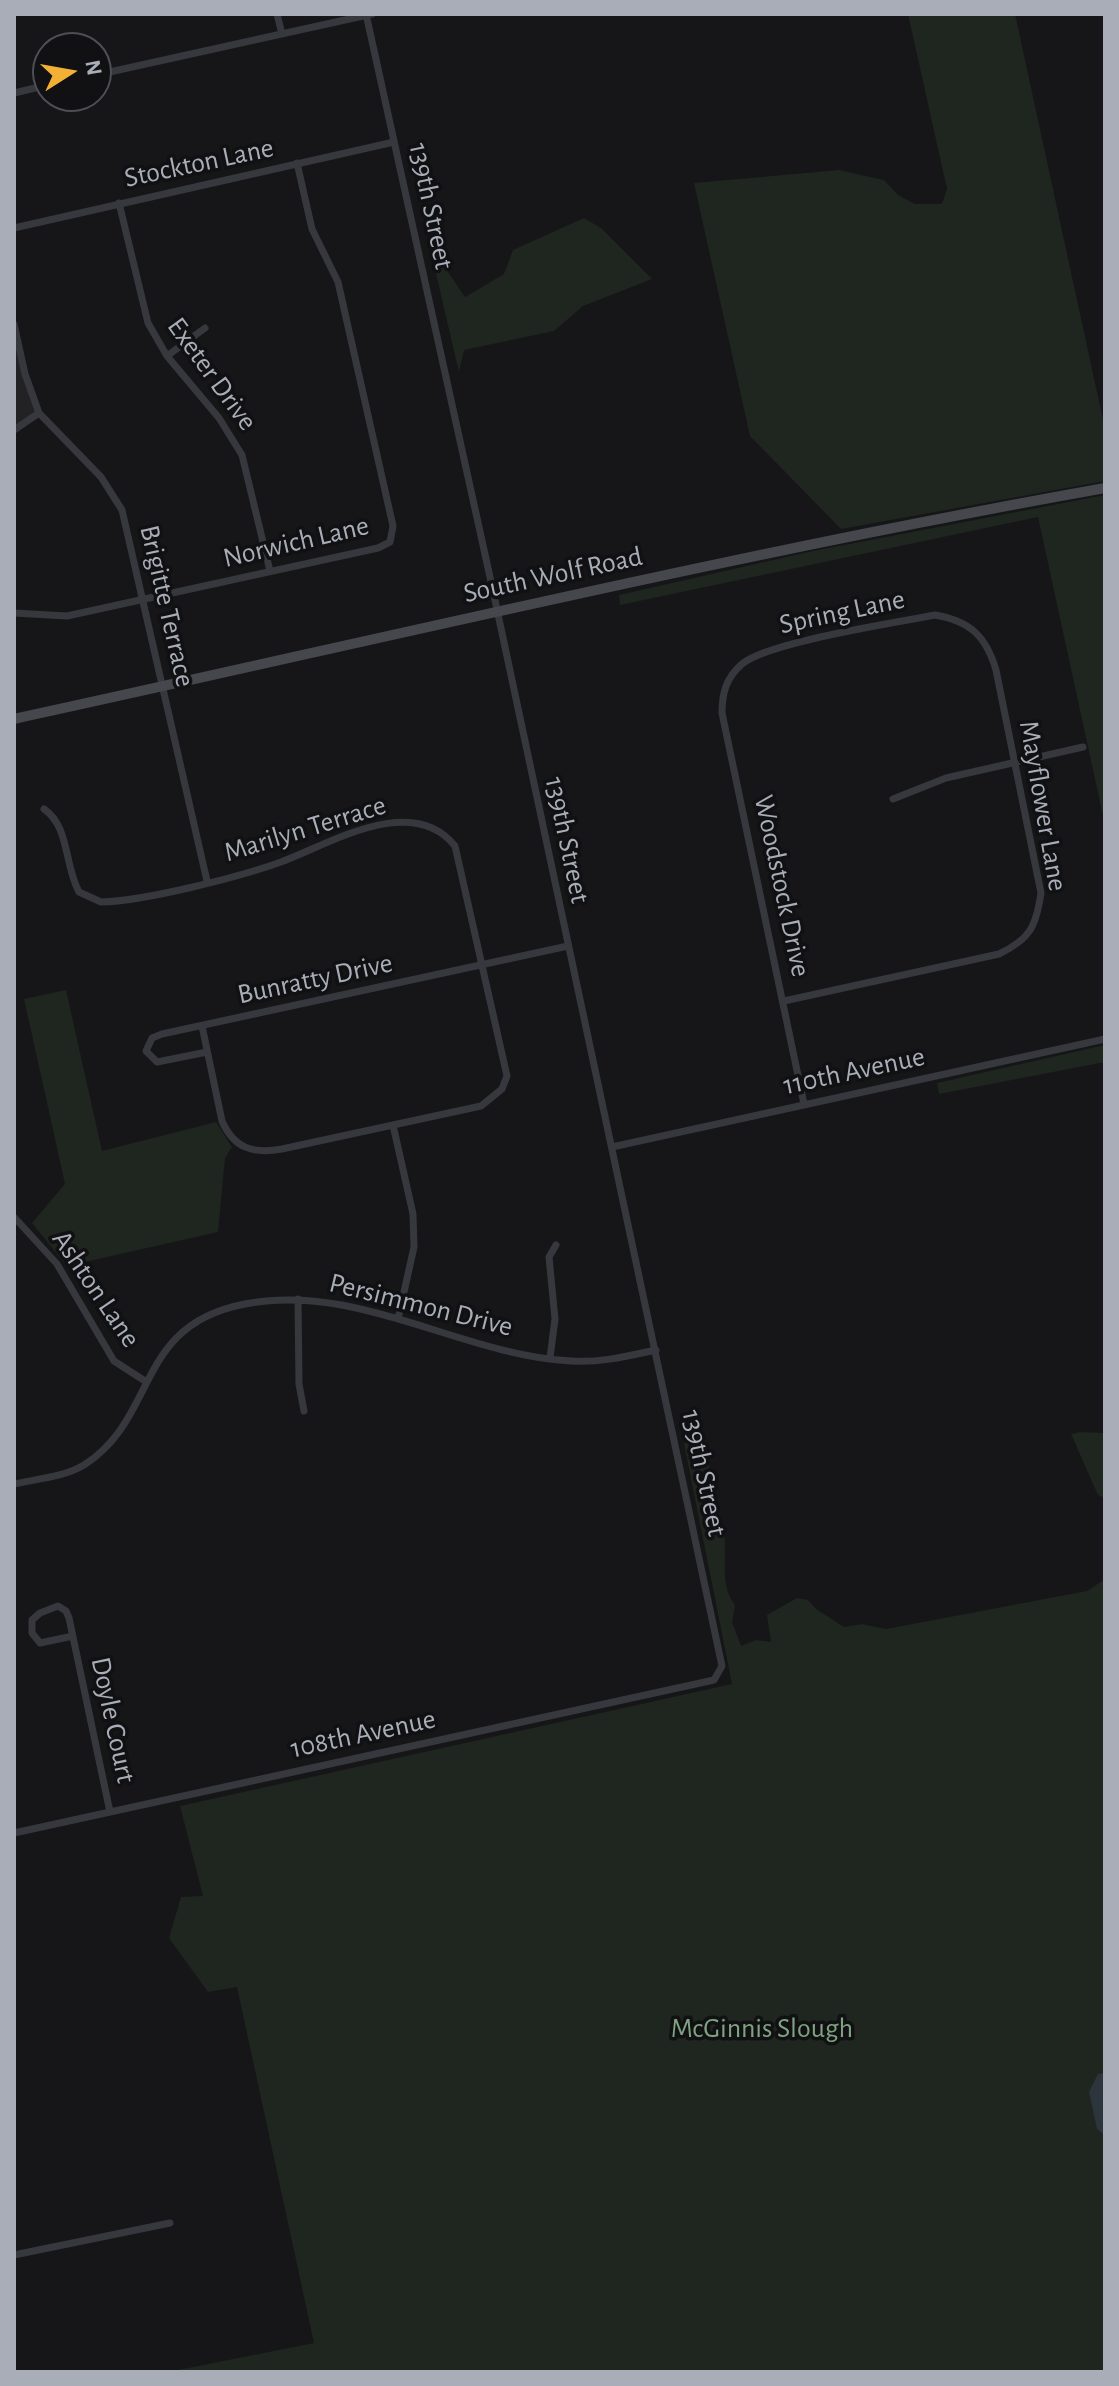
<!DOCTYPE html>
<html>
<head>
<meta charset="utf-8">
<style>
  body { margin:0 }
  #map { position:relative; width:1119px; height:2386px; overflow:hidden; background:#161618; font-family:"Alegreya Sans",sans-serif }
  canvas { display:block }
  .frame { position:absolute; inset:0; border:16px solid #a8adb8; pointer-events:none }
  .north { position:absolute; left:32px; top:32px; width:80px; height:80px; box-sizing:border-box; background:#111113; border:2px solid #4d4f55; border-radius:50%; rotate:79deg; font-size:22px; font-weight:700; line-height:32px; text-align:center; color:#a8adb8 }
  .north::after { content:''; display:block; margin:auto; width:28px; height:36px; background:#f2b134; clip-path:polygon(50% 0,100% 100%,50% 72%,0 100%) }
</style>
</head>
<body>
<div id="map">
<canvas width="1119" height="2386"></canvas>
<div class="frame"></div>
<div class="north">N</div>
</div>
<script>
const c = document.querySelector('canvas').getContext('2d');
c.lineJoin = 'round';
function fill(path, color) {
  c.fillStyle = color;
  c.fill(path, 'evenodd');
}
function trace(path, color, width, dash) {
  c.strokeStyle = color;
  c.lineWidth = width;
  c.lineCap = dash ? 'butt' : 'round';
  c.setLineDash(dash || []);
  c.stroke(path);
}
function write(font, color, halo, rows, align = 'center') {
  c.font = font + ' "Alegreya Sans",sans-serif';
  c.lineWidth = 7;
  c.setLineDash([]);
  c.textBaseline = 'middle';
  c.strokeStyle = halo;
  c.fillStyle = color;
  for (const [text, x, y, turn = 0] of rows) {
    c.save();
    c.translate(x, y);
    c.rotate((+turn || 0) * Math.PI / 180);
    c.textAlign = isNaN(turn) ? turn : align;
    if (halo) c.strokeText(text, 0, 0);
    c.fillText(text, 0, 0);
    c.restore();
  }
}
fill(new Path2D(`
  M14,335l22,78 -22,15z`), '#222225');
fill(new Path2D(`
  M908,14h107l90,415v52l-264,48 -91,-93 -56,-253 145,-13 45,10 14,15 17,9h27l5,-15z
  M584,218l17,10 51,51 -69,27 -29,25 -90,19 -5,22 -30,-128 36,53 39,-23 9,-24z
  M1105,495v330l-67,-308 -418,88 -1,-10 194,-44z
  M66,990l36,161 114,-29 16,25 -7,11 -7,74 -151,34 -35,-43 33,-39 -41,-185z
  M1105,1045v17l-166,32 -2,-11z
  M1080,1432l25,1v65l-7,-3 -27,-61z
  M701,1436l5,5 10,84 7,4c6,25 -5,55 12,76l-3,17 9,24 15,-6 15,2 -4,-27 30,-17 11,2 8,9 28,18 18,-3 24,5 201,-38 18,-12v793h-937l146,-29 -77,-356 -29,5 -39,-54 12,-41 22,-1 -23,-90 552,-122 -48,-241z`), '#1e261f');
fill(new Path2D(`
  M1105,2073v62l-8,-6 -8,-37 9,-18z`), '#2c353c');
trace(new Path2D(`
  M277,14l5,20
  M96,75l276,-61
  M14,93l34,-8
  M119,203l29,120 19,33 52,62 23,37 28,116
  M14,228l380,-86
  M14,324l11,50 14,39 62,64 21,33 85,371
  M167,356l38,-28
  M14,430l25,-17
  M14,613l53,3 311,-68 12,-6 3,-16 -55,-244 -26,-53 -15,-66
  M893,799l53,-21 137,-31
  M44,809c26,18 20,56 35,83l22,10c44,-1 138,-25 180,-40 49,-18 131,-70 174,-16l52,230 -5,13 -21,17 -199,43c-28,5 -48,0 -60,-28l-20,-95
  M784,1001l215,-47c31,-15 37,-27 42,-61l-45,-223c-10,-34 -26,-49 -61,-55 -40,8 -167,27 -193,49 -16,14 -20,29 -20,49l82,391
  M207,1052l-50,10 -11,-11 6,-13 10,-4 406,-88
  M393,1125l20,89 1,33 -16,72
  M612,1147l493,-108
  M14,1217l43,47 57,97 31,20
  M298,1299l1,85 5,27
  M550,1358l5,-39 -6,-62 7,-12
  M14,1484c23,-5 50,-7 70,-19 75,-48 50,-140 161,-161 113,-22 215,51 326,57 29,2 57,-5 85,-11
  M73,1636l-33,7 -8,-10v-13l8,-7 18,-7 8,5 3,7 41,194
  M14,1833l700,-153 8,-14 -230,-1080 -126,-572
  M14,2255l156,-32`), '#37383d', 7);
trace(new Path2D(`
  M14,719c363,-79 725,-166 1091,-231`), '#45474d', 10);
write('28px', '#a8adb8', '#111113', [
  ["Stockton Lane",199,163,-12],
  ["139th Street",431,206,78],
  ["Exeter Drive",212,374,54],
  ["Norwich Lane",296,542,-13],
  ["South Wolf Road",553,575,-12],
  ["Brigitte Terrace",167,606,77],
  ["Spring Lane",842,612,-12],
  ["Mayflower Lane",1043,806,80],
  ["Marilyn Terrace",305,829,-17],
  ["139th Street",567,840,78],
  ["Woodstock Drive",782,886,78],
  ["Bunratty Drive",315,979,-12],
  ["110th Avenue",854,1071,-12],
  ["Ashton Lane",96,1289,56],
  ["Persimmon Drive",421,1305,14],
  ["139th Street",704,1473,78],
  ["Doyle Court",113,1720,78],
  ["108th Avenue",363,1734,-12]
]);
write('28px', '#7fa381', '#111113', [
  ["McGinnis Slough",762,2029]
]);
</script>
</body>
</html>
